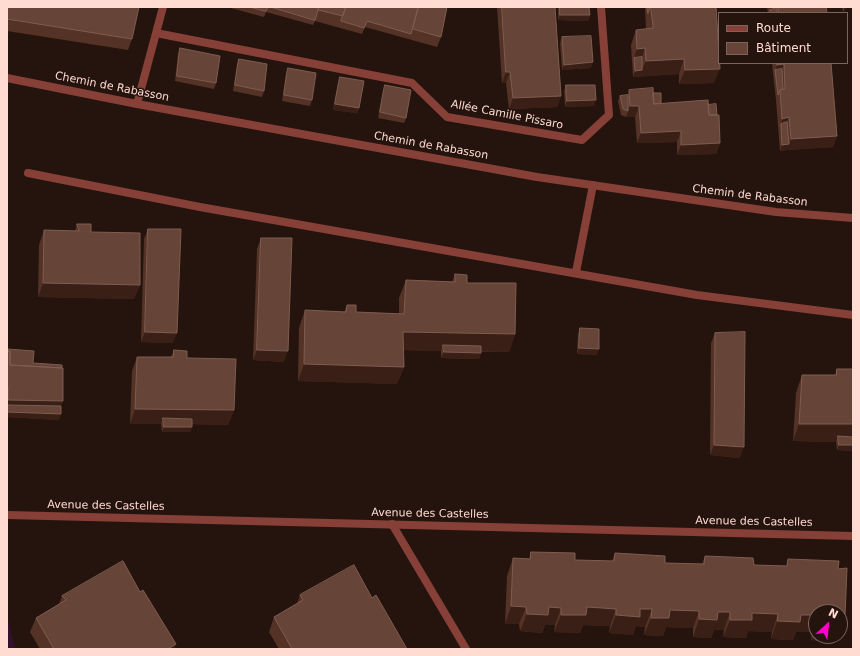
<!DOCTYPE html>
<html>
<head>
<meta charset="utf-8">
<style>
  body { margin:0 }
  #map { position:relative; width:860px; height:656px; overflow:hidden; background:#25140e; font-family:"DejaVu Sans",sans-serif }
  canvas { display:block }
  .frame { position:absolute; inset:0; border:8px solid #ffdbd2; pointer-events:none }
  .legend { position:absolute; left:718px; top:12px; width:130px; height:52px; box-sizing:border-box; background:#25140e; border:1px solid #7c645c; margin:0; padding:5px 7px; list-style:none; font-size:12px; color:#ffdbd2 }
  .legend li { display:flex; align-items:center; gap:8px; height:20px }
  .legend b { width:20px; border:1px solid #7c645c }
  .north { position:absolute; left:808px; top:604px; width:40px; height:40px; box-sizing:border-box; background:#25140e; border:1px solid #7c645c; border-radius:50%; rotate:27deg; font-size:11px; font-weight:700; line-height:16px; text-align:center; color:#ffdbd2 }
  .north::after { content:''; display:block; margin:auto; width:14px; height:18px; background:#fd00d0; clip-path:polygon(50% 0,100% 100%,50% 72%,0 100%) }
</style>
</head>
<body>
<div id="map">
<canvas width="860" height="656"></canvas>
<div class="frame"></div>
<ul class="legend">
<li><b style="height:5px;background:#864037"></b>Route</li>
<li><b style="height:11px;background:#664538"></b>Bâtiment</li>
</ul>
<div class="north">N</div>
</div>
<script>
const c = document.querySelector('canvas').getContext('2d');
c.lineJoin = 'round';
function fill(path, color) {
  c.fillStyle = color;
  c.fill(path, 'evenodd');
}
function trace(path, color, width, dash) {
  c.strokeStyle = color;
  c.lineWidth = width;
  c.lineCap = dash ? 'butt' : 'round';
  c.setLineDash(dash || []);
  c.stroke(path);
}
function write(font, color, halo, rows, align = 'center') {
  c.font = font + ' "DejaVu Sans",sans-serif';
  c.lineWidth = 3;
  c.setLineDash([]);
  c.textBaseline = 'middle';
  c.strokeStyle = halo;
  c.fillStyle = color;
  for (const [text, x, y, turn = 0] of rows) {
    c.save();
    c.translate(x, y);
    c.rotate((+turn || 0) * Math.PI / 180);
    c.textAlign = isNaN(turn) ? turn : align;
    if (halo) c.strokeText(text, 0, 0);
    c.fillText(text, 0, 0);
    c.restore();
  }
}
fill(new Path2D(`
  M7,614l8,35h-8z`), '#30112e');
trace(new Path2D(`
  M392,524l74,125`), '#864037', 8);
trace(new Path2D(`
  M156,33l256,50 35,34 135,23 27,-25 -8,-108
  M7,78l130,26 400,73 239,35 77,6
  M137,104l26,-97
  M28,173l172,34 497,88 156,20
  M576,272l17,-87
  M7,515l846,21`), '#864037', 8);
fill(new Path2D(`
  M7,7l125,32 -4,11 -121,-19z
  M227,7h220l-6,30 -4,10 -72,-20 -3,7 -47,-13 -2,4 -47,-13 -2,5z
  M497,7h58l6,89 -4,11 -48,2 -3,-26h-4z
  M558,7h31l1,8 -2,6 -30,-1z
  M645,7h71l-2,76 -35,1v-10l-46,3 -2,-32 5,-15 10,-1z
  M767,7h59l1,6h-59z
  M842,7h5l-4,5z
  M562,37l29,31 -29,2 -2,-27z
  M180,48l36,35 -2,6 -39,-8 3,-27z
  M239,59l25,32 -2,6 -29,-6 4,-27z
  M772,63h59l6,73 -4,11 -46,3 -7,1 -4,-51z
  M288,68l24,32 -2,6 -28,-5 4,-28z
  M340,77l19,31 -2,5 -24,-3 5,-27z
  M385,85l21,33 -2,5 -26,-5 5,-28z
  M566,85l28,21 -29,1 -1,-16z
  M629,90l24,3 8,10 47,2 9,10 3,28 -4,11 -39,1v-13l-40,1 -2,-26h-9l-5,-2 -3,-14 2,-5 8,-1z
  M77,224l14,8 49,53 -6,14 -96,-2 1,-52 5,-15 31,1z
  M148,229l25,114 -32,-1 3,-103z
  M261,238l23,124 -31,-2 4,-111z
  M455,274l12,9 48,51 -6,18h-28l-2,7 -38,-1v-7l-37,-1v17l-7,17 -99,-3 1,-53 6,-18 39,2 3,-7 9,7 43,2v-16l7,-18 46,2z
  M580,328l17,27 -20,-1 1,-20z
  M715,333l25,125 -30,-3 1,-112z
  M7,349l26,14 28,43 -2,14 -52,-3z
  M174,350l13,8 47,52 -6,15 -36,-1 -2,8h-28l-1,-8h-31l2,-53 5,-14h34z
  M837,369l16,82 -16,-1 -1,-8 -43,-1 3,-48 6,-18h33z
  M531,552l44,8 37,1 3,-8 50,10 37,1 3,-8 49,9 32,1 2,-7 28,53v24l13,5 -18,-1 1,-8h-16l-3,8 -22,-1 1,-7 -24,-1 -2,7 -23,-1 1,-7h-10l-3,8 -18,-1v-9l-27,-1 -3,9 -19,-1 1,-8 -9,-1 -3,9 -24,-2 1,-7 -27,-1 -3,8 -26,-1 1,-7h-10l-3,8 -22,-2 -1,-7h-14l2,-48 6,-18 16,1z
  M140,592l36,52 -2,5h-134l-10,-17 6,-14 23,-14 3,-8z
  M300,595l72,3 35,51h-128l-10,-17 5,-15 23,-13z`), '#543326');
fill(new Path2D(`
  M771,7h6l-2,6 -5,-3z
  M845,7h2l-4,5z
  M560,15h30l-2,6 -30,-1z
  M645,48l-5,15 -6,-5 -2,6 5,-15z
  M684,59l-5,15 -46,3 2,-6 7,-1 4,-9z
  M593,62l-2,6 -29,2 2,-5z
  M784,64l-4,11 -5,-5 -2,5 4,-10z
  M720,69l-6,14 -35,1 6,-14z
  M506,72h4l-4,11h-4z
  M561,96l-4,11 -48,2 4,-11z
  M596,100l-2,6 -29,1 2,-6z
  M335,104l24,4 -2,5 -24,-3z
  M630,106h9l-4,11h-9z
  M789,117l-4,11 -4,-4 1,-5z
  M681,131l-4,11 -40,1 4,-10z
  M837,136l-4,11 -46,3 4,-11z
  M720,143l-4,11 -39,1 4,-10z
  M789,144l-2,6 -7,1 2,-6z
  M43,283l97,2 -6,14 -96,-2z
  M145,332l32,1 -4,10 -32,-1z
  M403,332l112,2 -6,18 -66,-1v-6l-2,6 -44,-1z
  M579,348l20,1 -2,6 -20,-1z
  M257,350l31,1 -4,11 -31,-2z
  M444,352l37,1 -2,6 -38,-1z
  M304,364l100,3 -7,17 -99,-3z
  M8,400l55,1 -4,11 -52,-1v-8z
  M135,409l99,1 -6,15 -64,-1 -1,-6 -2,6h-31z
  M7,412l54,2 -2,6 -52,-3z
  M799,424h54v18l-15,-6 -2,6 -43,-1z
  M164,427h28l-2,5h-28z
  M714,445l30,2 -4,11 -30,-3z
  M839,445h14v6l-16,-1z
  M511,606l15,1 -7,17h-14z
  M549,607l12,1 -6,17h-10l-3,8 -22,-2 7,-17z
  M587,607l29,2 -6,17 -27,-1 -3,8 -26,-1 7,-17z
  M640,609h12l-7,18 -9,-1 -3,9 -24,-2 7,-18z
  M670,610l29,1 -6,17 -27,-1 -3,9 -19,-1 7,-17z
  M718,612h12l-6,18h-10l-3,8 -18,-1 6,-18z
  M752,613l26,1 -6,18 -24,-1 -2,7 -23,-1 7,-17z
  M801,615h15v5l-4,12h-16l-3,8 -22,-1 6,-18z
  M840,616h5l-5,14z
  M816,627v9h15l-2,5 -18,-1z
  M176,644l-2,5h-6z`), '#391f15');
const building = new Path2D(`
  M7,7h132l-7,32 -125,-20z
  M250,7h18l-2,4z
  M271,7h48l-4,13z
  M319,7h27l-3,9 -25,-6z
  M346,7h72l-7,27 -44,-13 -3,7 -23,-7z
  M419,7h28l-6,30 -28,-8z
  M502,7h53l6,89 -48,2 -3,-26h-4z
  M560,7h29l1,8h-30z
  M647,7h3l-2,6z
  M651,7h65l4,62 -35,1 -1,-11 -38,2 -1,-13 -8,1 -1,-19 17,-2z
  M779,7h47l1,6h-48z
  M777,8v5h-7v-3z
  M591,36l2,26 -29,3 -2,-28z
  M180,48l40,8 -4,27 -39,-7z
  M642,57v13l-7,1 -1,-13z
  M239,59l28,5 -3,27 -29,-6z
  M777,63h54l6,73 -46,3 -2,-22 -7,2 -2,-29 5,-1 -1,-25 -7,1z
  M288,68l28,5 -4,27 -28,-5z
  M782,69l1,20 -3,1 -2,5 -3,-25z
  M340,77l24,4 -5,27 -24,-4z
  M385,85l26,5 -5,28 -26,-6z
  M566,85h29l1,15 -29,1z
  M653,88l1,16 54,-4 1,15h10l1,28 -39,2v-14l-40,2 -2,-27h-9l-1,-16z
  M653,93h8v10l-7,1z
  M628,95v16l-5,-2 -3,-13z
  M716,104l1,11h-8l-1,-10z
  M787,122l2,22 -7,1 -1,-21z
  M77,224h14v8l49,1v52l-97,-2 1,-53 35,1z
  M148,229h33l-4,104 -32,-1z
  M261,238h31l-4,113 -31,-1z
  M455,274l12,1v8h49l-1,51 -112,-2 1,35 -100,-3 1,-54 41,2 1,-7h9v7l48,2 2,-34 49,2z
  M580,328l19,1v20l-20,-1z
  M745,332l-1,115 -30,-2 1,-112z
  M443,345l38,1v7l-37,-1z
  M7,349l27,2 -1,12 29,2v3l-52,-3v-14h-3z
  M174,350l13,1v7l49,1 -2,51 -99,-1 2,-52h36z
  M7,351h3v14l53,3v33l-55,-1v-13l-1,-1z
  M837,369h16v55h-54l3,-49h34z
  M7,405l54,1v8l-54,-2z
  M163,418l29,1v8h-28z
  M838,436l15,1v8h-14z
  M531,552l44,1v7l39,1 1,-8 50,3v7l39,1 1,-8 48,2 1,7 33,1 1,-7 51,2 -1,8 9,-1 -2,48h-5v-4h-24v3h-15l-1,7 -23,-1 1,-7 -26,-1v7h-22v-8h-12l-1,8 -18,-1v-8l-29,-1 -1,8h-18l1,-9h-12v8l-24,-2v-6l-29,-2 -1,8h-25v-7l-12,-1 -1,8 -21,-1 -1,-7 -15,-1 2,-48 17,1z
  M123,561l17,31 3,-2 33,54 -8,5h-114l-18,-31 30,-18 -4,-4z
  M354,565l18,33 4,-3 31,54h-115l-18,-32 29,-17 -3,-5z`);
fill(building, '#664538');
trace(building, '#7e5c50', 1);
write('11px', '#ffdbd2', '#25140e', [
  ["Chemin de Rabasson",112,87,11],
  ["Allée Camille Pissaro",507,115,11],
  ["Chemin de Rabasson",431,146,10],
  ["Chemin de Rabasson",750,196,7],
  ["Avenue des Castelles",106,506,1],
  ["Avenue des Castelles",430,514,1],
  ["Avenue des Castelles",754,522,1]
]);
</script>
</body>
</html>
